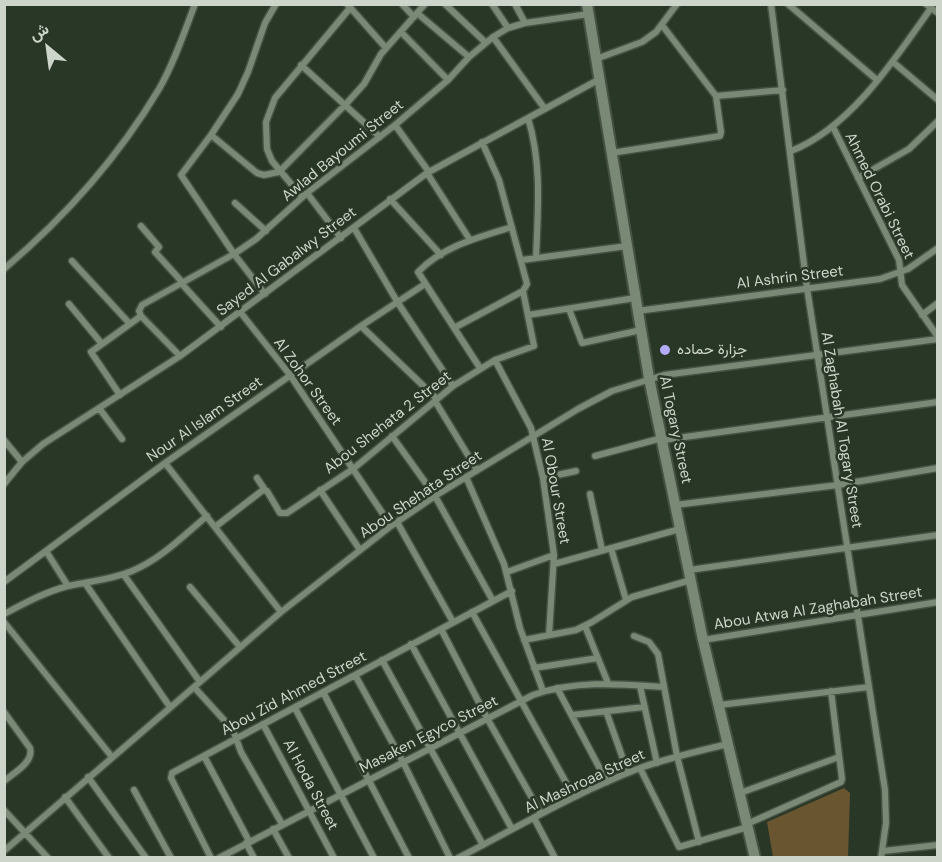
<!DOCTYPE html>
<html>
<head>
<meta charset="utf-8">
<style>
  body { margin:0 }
  #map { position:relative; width:942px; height:862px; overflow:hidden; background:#293726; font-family:"DM Sans",Vazirmatn,sans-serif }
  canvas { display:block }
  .frame { position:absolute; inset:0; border:6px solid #cdd5cb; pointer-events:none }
  .north { position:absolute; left:18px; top:18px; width:60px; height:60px; -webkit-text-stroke:4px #293726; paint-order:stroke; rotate:331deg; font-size:16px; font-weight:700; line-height:24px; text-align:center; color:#cdd5cb }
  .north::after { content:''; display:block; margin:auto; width:21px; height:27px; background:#cdd5cb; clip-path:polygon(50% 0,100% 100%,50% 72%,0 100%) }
</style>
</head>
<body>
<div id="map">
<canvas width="942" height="862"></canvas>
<div class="frame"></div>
<div class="north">ش</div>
</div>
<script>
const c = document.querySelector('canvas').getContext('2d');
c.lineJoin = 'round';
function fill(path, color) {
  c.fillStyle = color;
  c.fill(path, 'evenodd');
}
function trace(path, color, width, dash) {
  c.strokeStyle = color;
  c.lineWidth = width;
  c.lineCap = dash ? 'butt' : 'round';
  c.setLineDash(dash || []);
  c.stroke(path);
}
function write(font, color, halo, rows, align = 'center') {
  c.font = font + ' "DM Sans",Vazirmatn,sans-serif';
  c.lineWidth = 5;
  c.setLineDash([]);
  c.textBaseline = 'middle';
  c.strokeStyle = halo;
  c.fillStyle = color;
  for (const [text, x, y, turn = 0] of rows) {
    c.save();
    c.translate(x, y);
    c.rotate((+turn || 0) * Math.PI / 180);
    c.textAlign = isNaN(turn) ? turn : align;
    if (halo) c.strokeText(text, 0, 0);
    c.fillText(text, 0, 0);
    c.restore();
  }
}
fill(new Path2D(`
  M844,788l6,5 -2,64h-75l-6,-35z`), '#695530');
const minor = new Path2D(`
  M347,4l39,44
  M402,4l12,13
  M445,4l40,38
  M492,4l16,24
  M515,4l10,19
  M771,4l36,284 78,502 1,33 -5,35
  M788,4l89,76
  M926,4l12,9
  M417,13l52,44
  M662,25l54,71 67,-6
  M401,32l47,48
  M493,37l52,72
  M596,59l46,-17 14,-10 21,-28
  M893,62l45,38
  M301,65l79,72
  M528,118c14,46 10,91 8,139
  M395,125l34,47
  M833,127l66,133 3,25 36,52
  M211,135l46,38 7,2 15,-3 67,-68 18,-20 17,-30 44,-50
  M791,151c59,-23 104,-92 140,-143
  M611,153l109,-17 1,-4 -5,-36
  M427,173l43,67
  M858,178l51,-29 29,-28
  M307,193l34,45
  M302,197l-30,-36 -5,-12 -1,-27 9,-24 75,-90
  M390,199l51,56
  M235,203l31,28
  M141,226l18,21 -4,5 28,31
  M354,228l44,75 55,83
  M522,260l105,-14
  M72,261l58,63
  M4,269c60,-51 115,-113 155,-180 15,-26 25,-56 36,-85
  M181,283l40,44
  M265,294l-31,-40 -53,-79 30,-40 27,-41 10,-22 17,-49 11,-19
  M69,304l33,40
  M569,309l13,34 59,-13
  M637,311l243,-32 28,-10 30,-21
  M241,313l49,62 101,151
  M528,315l107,-17
  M922,315l16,-12
  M361,326l76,73
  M454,328l69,-37 4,-7 -28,-104 -17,-38
  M180,356l-39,-40 -2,-5 3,-6 92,-51 22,-15 51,-46 88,-68 53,-45 21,-23 24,-20 15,-9 17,-5 64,-9
  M495,360l36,68 12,50 11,77 -5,80
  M480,368l-62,-96c25,-26 61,-35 94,-45
  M120,395l-29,-43 50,-36
  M435,401l42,69
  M99,408l23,31
  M392,436l43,60 58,105
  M4,440l18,22
  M663,440l275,-38
  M595,456l67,-18
  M165,463l116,149
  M466,477l38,87 16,64 23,63
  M257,478l8,12
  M543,478l33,-7
  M4,484l18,-22 21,-18 137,-88 247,-183 171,-93
  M320,490l40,60
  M590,494l12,56
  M675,505l163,-20 100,-17
  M397,522l56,100
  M215,527l48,-37 4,1 13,22h7l66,-44 100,-83 42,-26 39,-14 -11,-55
  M611,548l15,52
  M46,551l22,35
  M554,564l126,-35
  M689,570l249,-35
  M507,572l47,-17
  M124,575l76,107
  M4,582l161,-119 196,-137 64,-42
  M85,583l85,124
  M190,587l50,60
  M472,612l102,185
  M4,614c21,-11 41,-22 64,-28 22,-5 43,-6 64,-15 29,-12 51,-35 75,-55
  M4,622l108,135
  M585,626l23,57
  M441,629l46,89 54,96
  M634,636l15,6 9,12 19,102 22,86
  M524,640l52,-10 16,-8 40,-25 59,-17
  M703,640l235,-38
  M411,644l101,185
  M382,660l101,185
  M534,668l64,-10
  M355,675l48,87 47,96
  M640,686l17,77
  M194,687l39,43 8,22 41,72
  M557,688l50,94
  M323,692l86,166
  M719,705l150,-18
  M295,708l79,150
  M606,711l22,62
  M4,712l26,36c4,14 -16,25 -26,33
  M572,715l72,-8
  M263,724l71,134
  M204,756l45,85
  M640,768l39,79 69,-20
  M88,777l58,81
  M134,790l37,68
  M740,793l99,-36
  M65,797l44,61
  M4,810l44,48
  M534,818l21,40
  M747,824l94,-42 1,-3 -11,-88
  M273,829l16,29
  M246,843l8,15
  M4,851l277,-239 110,-86 44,-30 143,-87 34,-18 52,-16 274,-36
  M883,851l55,-6
  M211,858l-40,-80 1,-5 340,-182
  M219,858l314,-163c44,-15 86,-11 131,-8
  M458,858c60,-31 119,-66 182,-90 28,-10 58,-17 88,-24`);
const tertiary = new Path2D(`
  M587,4l62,374 54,262 52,218`);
trace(minor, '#465144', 9);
trace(tertiary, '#465144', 14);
trace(minor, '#798976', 6);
trace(tertiary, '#798976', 10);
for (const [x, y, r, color] of [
  [665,350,6,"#b4acf9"]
]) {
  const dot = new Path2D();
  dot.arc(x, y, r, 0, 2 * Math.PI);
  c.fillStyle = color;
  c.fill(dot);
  trace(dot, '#293726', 2);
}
write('15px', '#cdd5cb', '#293726', [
  ["Awlad Bayoumi Street",343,151,-39],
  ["Ahmed Orabi Street",879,196,64],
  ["Sayed Al Gabalwy Street",287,262,-37],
  ["Al Ashrin Street",790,278,-7],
  ["Al Zohor Street",307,382,54],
  ["Nour Al Islam Street",205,420,-35],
  ["Abou Shehata 2 Street",388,423,-38],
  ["Al Togary Street",675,430,78],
  ["Al Zaghabah Al Togary Street",841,430,81],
  ["Al Obour Street",555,491,80],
  ["Abou Shehata Street",421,495,-34],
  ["Abou Atwa Al Zaghabah Street",818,609,-9],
  ["Abou Zid Ahmed Street",294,694,-28],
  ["Masaken Egyco Street",429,735,-27],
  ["Al Mashroaa Street",585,782,-25],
  ["Al Hoda Street",310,785,62]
]);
write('15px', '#cdd5cb', '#293726', [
  ["جزارة حماده",677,350]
], 'left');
</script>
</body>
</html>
